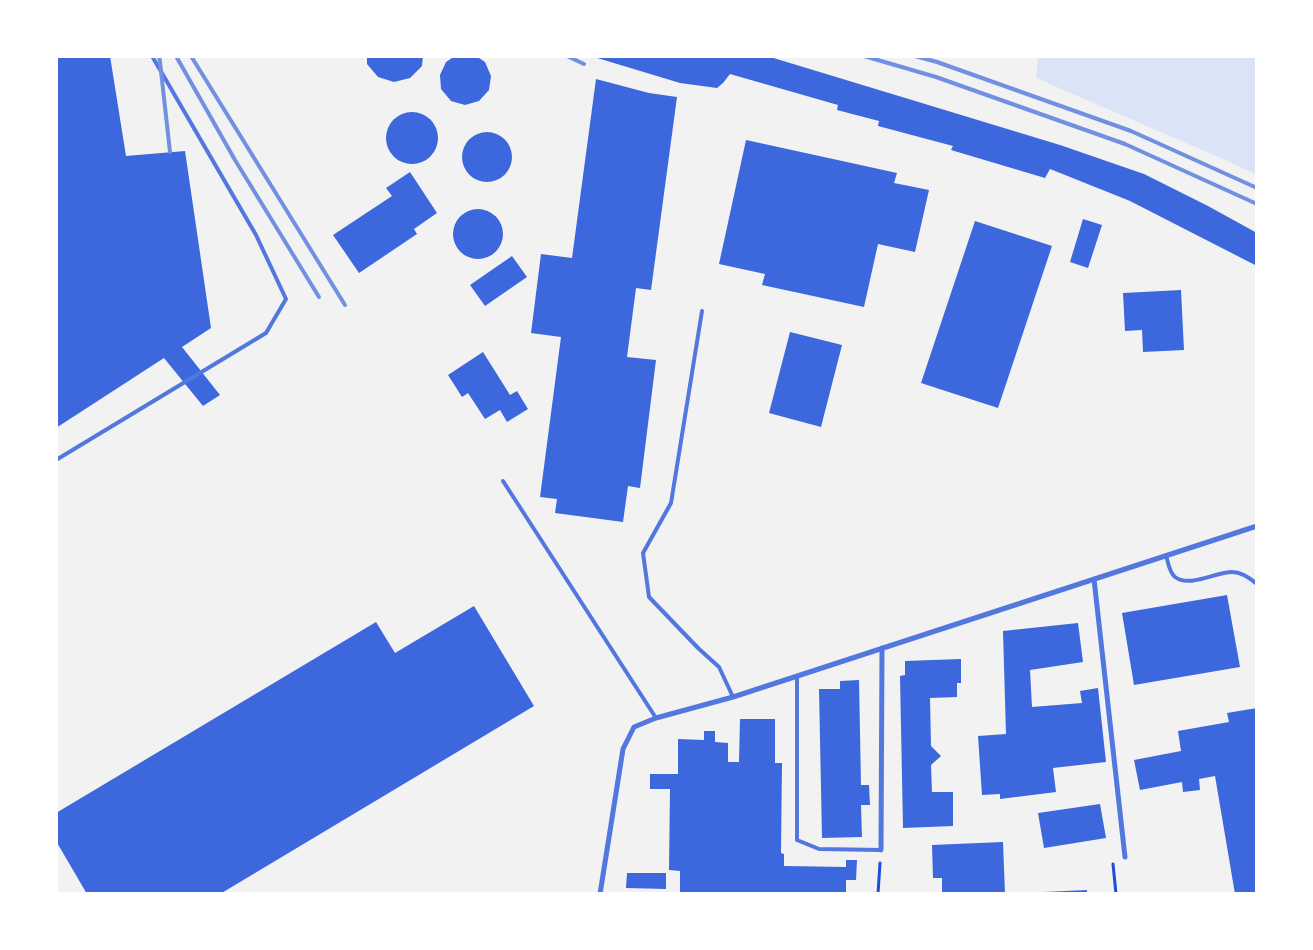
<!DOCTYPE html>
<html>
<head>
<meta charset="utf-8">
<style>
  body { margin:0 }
  #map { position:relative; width:1313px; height:950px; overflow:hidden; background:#f2f2f2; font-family:"Varela Round",sans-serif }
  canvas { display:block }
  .frame { position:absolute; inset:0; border:58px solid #fff; pointer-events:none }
</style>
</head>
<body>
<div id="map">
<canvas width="1313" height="950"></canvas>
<div class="frame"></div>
</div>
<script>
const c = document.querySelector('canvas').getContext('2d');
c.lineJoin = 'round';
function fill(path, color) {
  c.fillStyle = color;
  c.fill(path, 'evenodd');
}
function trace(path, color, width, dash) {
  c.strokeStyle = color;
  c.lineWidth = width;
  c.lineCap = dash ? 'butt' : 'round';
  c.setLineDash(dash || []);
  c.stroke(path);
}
fill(new Path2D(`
  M1038,56h219v119l-32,-15 -189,-82z`), '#dbe4f7');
fill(new Path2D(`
  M56,56h54l16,100 59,-5 26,177 -29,19 38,48 -17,11 -39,-48 -108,70z
  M367,56h56l-1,10 -12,12 -16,4 -16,-5 -11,-13z
  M455,56h21l9,6 6,14 -2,14 -10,11 -14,4 -14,-4 -10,-12 -1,-14 6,-13z
  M767,56l293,89 84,29 64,32 49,27v33l-127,-65 -80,-32 -5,9 -94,-28 2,-4 -75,-20 1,-5 -42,-11 1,-5 -108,-31 -7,9 -6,5 -37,-5 -86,-26z
  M596,79l53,14 28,4 -26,193 -15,-2 -9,69 29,3 -16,128 -12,-2 -5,36 -68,-9 2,-14 -17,-2 21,-160 -30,-4 10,-79 31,4z
  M386 138a26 26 0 1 1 52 0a26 26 0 1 1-52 0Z
  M462 157a25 25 0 1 1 50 0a25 25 0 1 1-50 0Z
  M746,140l151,33 -3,10 35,7 -14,62 -37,-8 -14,63 -102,-22 3,-11 -46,-10z
  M410,172l27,41 -23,16 3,5 -58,39 -26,-38 59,-39 -6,-8z
  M453 234a25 25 0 1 1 50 0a25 25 0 1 1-50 0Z
  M1083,219l19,6 -14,43 -18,-6z
  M975,221l77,25 -54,162 -77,-25z
  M512,256l15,21 -42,29 -15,-21z
  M1181,290l3,60 -41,2 -1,-22 -17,1 -2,-38z
  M790,332l52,13 -21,82 -52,-14z
  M483,352l27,43 7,-4 11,18 -21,13 -7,-12 -15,9 -17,-26 -6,4 -14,-22z
  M1227,595l13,72 -106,18 -12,-72z
  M474,606l60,100 -314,188h-133l-31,-53v-28l320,-191 19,31z
  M1078,623l5,39 -53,8 2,37 50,-4 -2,-12 18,-3 8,74 -53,6 3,24 -56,7v-5l-18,1 -4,-59 28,-2 -3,-103z
  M961,659v24h-4v14l-27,1 1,48 10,10 -10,9 1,27h21v34l-50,2 -3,-152 5,-1v-14z
  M859,680l2,105h8l1,20h-9l1,32 -40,1 -3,-149h21v-8z
  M1257,708v186h-22l-20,-118 -16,3 1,11 -17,2 -1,-10 -42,8 -6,-30 47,-9 -3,-20 51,-9 -2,-9z
  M740,719h35v44h7l-1,90 3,1v12l62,1v-7h11l-1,20h-10v14h-52v-2h-42v2h-72v-23l-11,-1 1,-81h-20v-15h28v-35l26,1v-9h11v11l13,1v19h11z
  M1100,804l6,34 -62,10 -6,-35z
  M1003,842l2,52h-63v-16h-9l-1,-33z
  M627,873h39v16l-40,-1z
  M1087,890v4h-44v-2z`), '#3d67dc');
trace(new Path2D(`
  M1113,864l3,30
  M878,894l2,-31`), '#1d4ed8', 3);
trace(new Path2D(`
  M702,311l-31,192 -28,50 6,44 49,51 21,19 14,30
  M56,460l210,-127 20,-34 -30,-64 -104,-179
  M503,481l153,237
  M1166,555c2,7 3,17 9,22 14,11 41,-5 57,-5 10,0 18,6 25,12
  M797,676v164l22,9 62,1`), '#5277de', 4);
trace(new Path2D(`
  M1094,579l31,278
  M881,850l1,-202
  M600,894l23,-145 11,-22 22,-9 77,-21 524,-171`), '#5277de', 5);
trace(new Path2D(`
  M159,56l1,6 10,90
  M176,56l59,104 84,137
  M191,56l154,249
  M567,56l17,8
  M864,56l72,21 189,67 132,60
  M915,56l22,6 194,69 126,57`), '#7290e2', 4);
</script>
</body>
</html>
